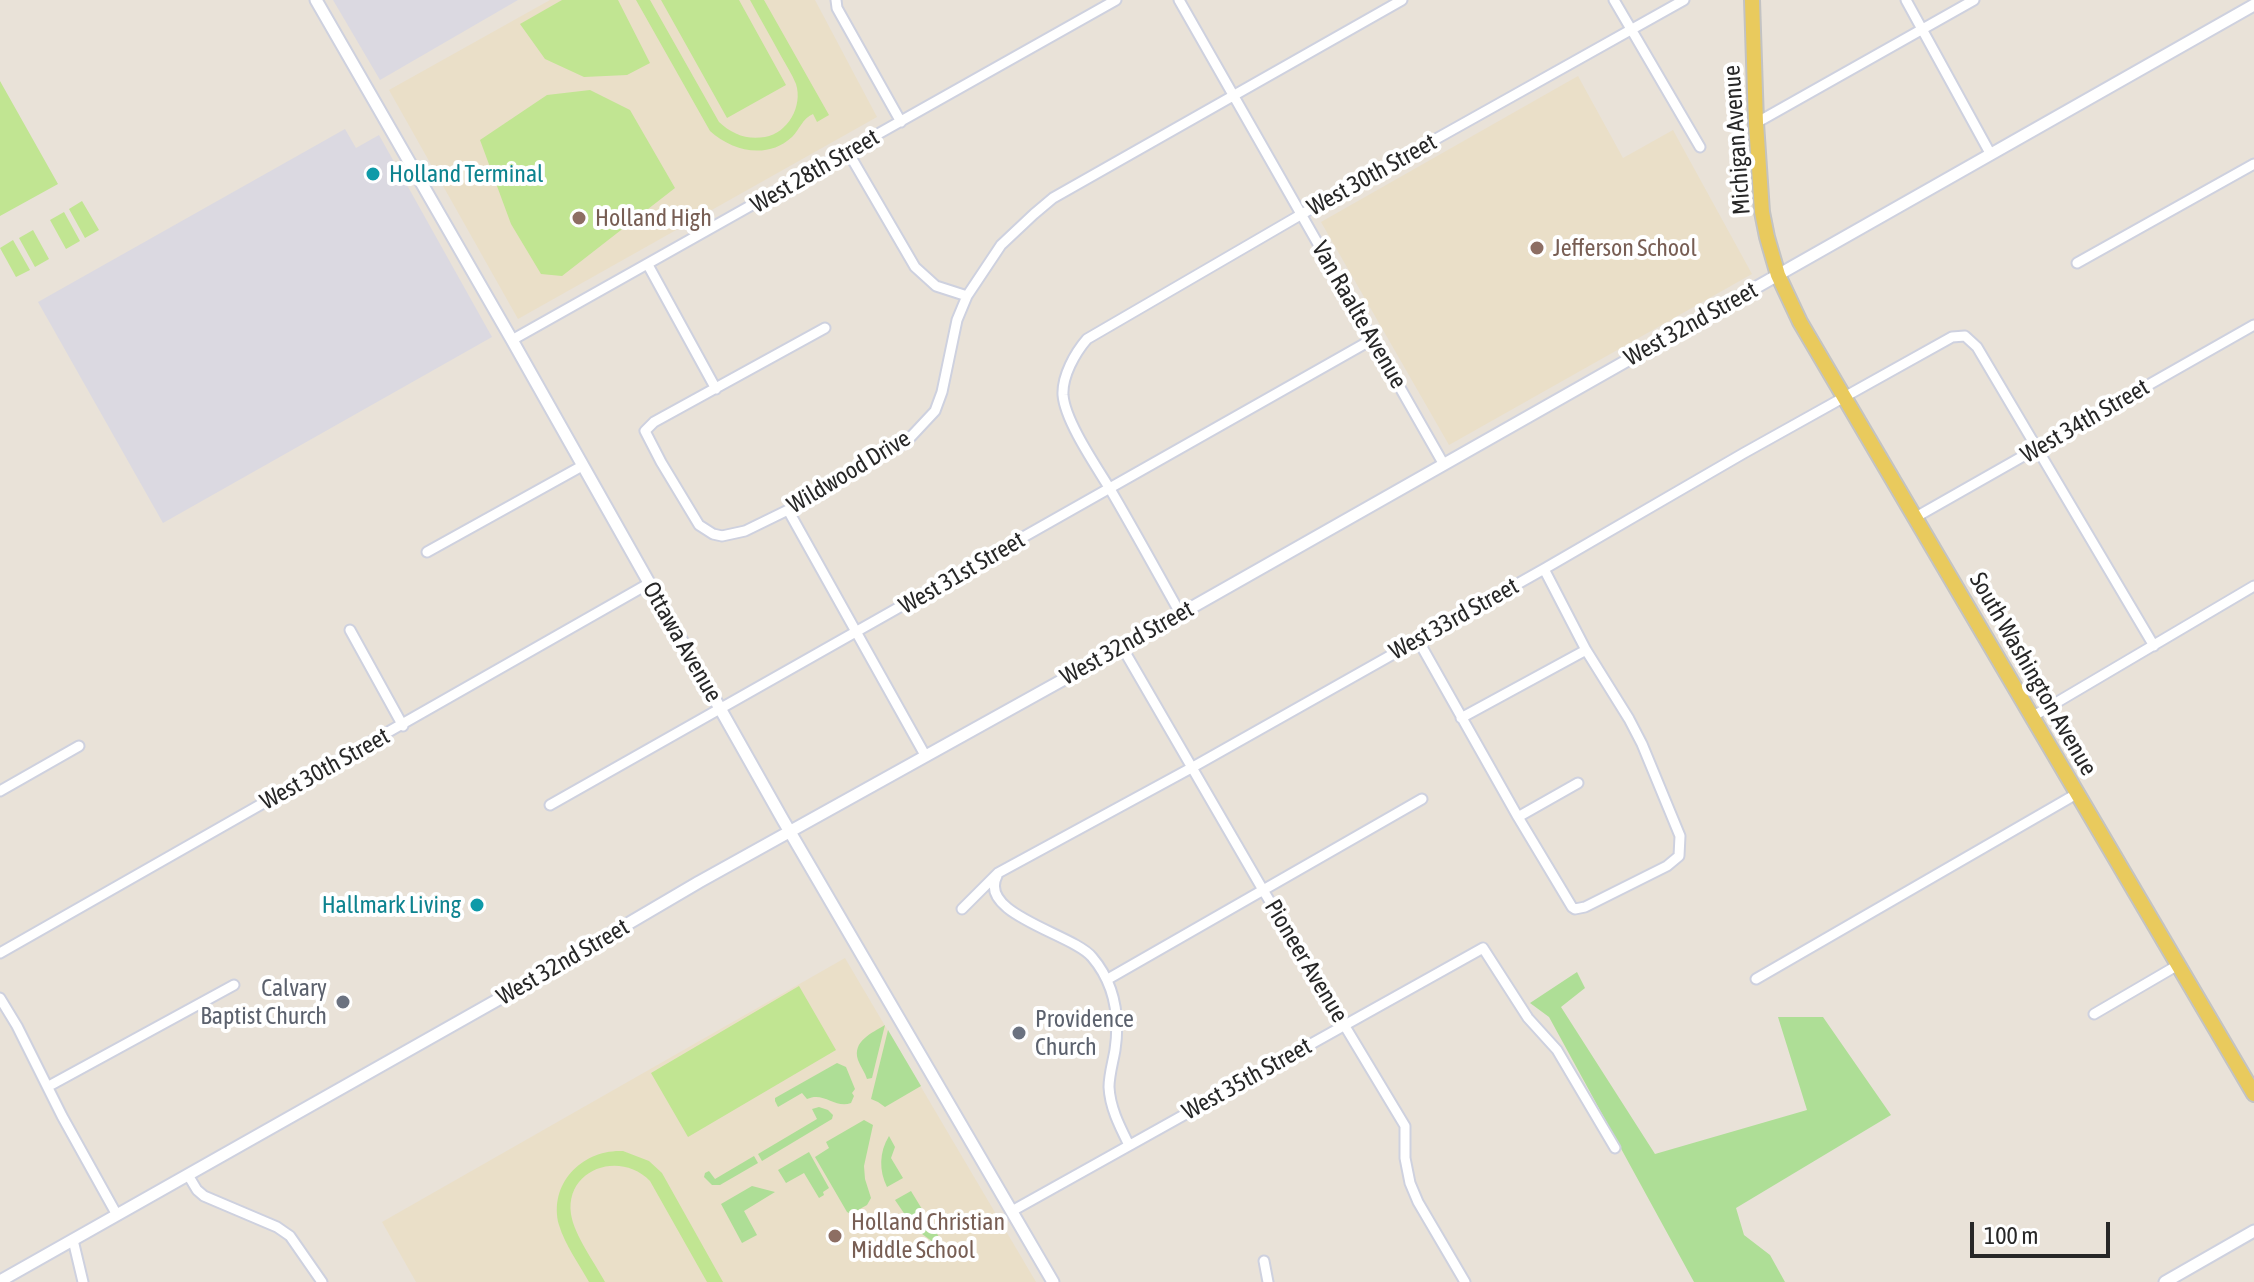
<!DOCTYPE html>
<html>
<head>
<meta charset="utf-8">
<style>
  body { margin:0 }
  #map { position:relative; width:2254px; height:1282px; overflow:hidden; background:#e9e2d8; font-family:"Asap Condensed",sans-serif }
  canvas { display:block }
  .scale { position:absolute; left:1970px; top:1222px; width:140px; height:36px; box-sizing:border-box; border:4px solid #272727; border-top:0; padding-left:10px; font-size:24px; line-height:28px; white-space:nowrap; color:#272727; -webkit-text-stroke:6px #fff; paint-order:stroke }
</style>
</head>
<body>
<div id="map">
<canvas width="2254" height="1282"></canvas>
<div class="scale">100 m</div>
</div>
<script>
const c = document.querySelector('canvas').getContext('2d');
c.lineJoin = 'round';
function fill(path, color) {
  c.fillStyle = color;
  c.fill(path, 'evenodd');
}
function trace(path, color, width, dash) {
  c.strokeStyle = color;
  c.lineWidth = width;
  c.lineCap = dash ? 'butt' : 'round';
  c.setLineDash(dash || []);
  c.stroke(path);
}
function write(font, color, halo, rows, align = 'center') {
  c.font = font + ' "Asap Condensed",sans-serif';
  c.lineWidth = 8;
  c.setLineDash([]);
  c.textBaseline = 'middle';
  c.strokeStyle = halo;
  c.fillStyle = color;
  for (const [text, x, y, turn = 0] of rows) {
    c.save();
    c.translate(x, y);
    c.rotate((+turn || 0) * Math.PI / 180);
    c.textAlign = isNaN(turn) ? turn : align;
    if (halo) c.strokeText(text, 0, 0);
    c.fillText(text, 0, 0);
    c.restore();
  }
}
fill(new Path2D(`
  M333,0h185l-138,80z
  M345,129l11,19 23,-13 113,202 -329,186 -125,-221z`), '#dbd9e1');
fill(new Path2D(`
  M550,0h265l62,117 -359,202 -129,-229z
  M1578,76l45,82 50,-28 79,144 -303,171 -128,-223z
  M845,958l191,324h-620l-34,-60z`), '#eadfc8');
fill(new Path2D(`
  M1577,972l8,16 -24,19 94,147 152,-44 -29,-93h45l68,98 -155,93 8,27 26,20 15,27h-91l-145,-265 -19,-14z
  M885,1025l-13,53 -5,1c-2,-7 -7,-13 -9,-19 -6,-19 14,-27 27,-35z
  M888,1030l33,56 -36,21 -7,-5 -7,-3z
  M837,1063l9,4 9,22 -3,4 2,3 -3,7c-16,6 -27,-12 -44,-4l-5,-6 -24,14 -3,-6v-3z
  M819,1107l9,3 5,5 -1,4 -70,42 -4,-7 59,-35 -5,-10z
  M864,1120l9,5 -9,41 1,13 6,19 -4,7 -16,9 -4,-2 -32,-55 14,-9 -3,-6z
  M889,1136l6,11 -4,11 12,20 -16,9c-8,-16 -8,-35 2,-51z
  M809,1152l20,36 -6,4 1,3 -5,3 -15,-25 -18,10 -8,-13z
  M754,1156l4,7 -38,22h-8l-8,-8 1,-4 4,-2 6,8z
  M752,1186l23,6 -31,19 13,24 -15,8 -21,-39z
  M911,1191l28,46 -6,5 -19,-14 -19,-28z`), '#aede96');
fill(new Path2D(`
  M562,0h56l32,63 -23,12 -43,2 -39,-18 -25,-35z
  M636,0h14l69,122c13,12 27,18 46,15 23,-4 38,-31 31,-53 -4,-10 -10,-19 -15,-28 -10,-19 -21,-37 -31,-56h14l65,115 -12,7 -4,-8c-11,5 -13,15 -21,23 -25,23 -60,14 -82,-6z
  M661,0h78l47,85 -59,33z
  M0,81l58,103 -58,32z
  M590,90l40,20 45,78 -113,88 -21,-2 -30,-50 -31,-84 67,-45z
  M82,201l17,29 -14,8 -16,-29z
  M64,212l16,29 -14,8 -16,-29z
  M33,230l16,29 -14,8 -16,-29z
  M13,240l17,30 -14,7 -16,-29z
  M799,986l37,64 -148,87 -37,-64z
  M623,1151l26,10 13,12 61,109h-16l-57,-101c-30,-31 -85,-12 -79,33 3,21 24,49 34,68h-16c-10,-18 -24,-37 -30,-57 -11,-42 24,-76 64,-74z`), '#c1e592');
const minor = new Path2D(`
  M836,0l1,8 64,114
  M1179,0l264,463
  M1614,0l86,147
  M1906,0l84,153
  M1756,123l218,-123
  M848,152l67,115 21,19 31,10
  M2077,263l177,-99
  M648,265l68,124
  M825,328l-171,94 -9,9 16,31 38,63 14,9 9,2 23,-5 43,-21 118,-68 29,-31 7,-19 15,-72 10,-24 34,-51 33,-31 19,-16 349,-198
  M512,340l604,-340
  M788,510l137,245
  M1916,517l338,-192
  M427,552l155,-86
  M1180,613c-23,-41 -46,-83 -70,-124 -14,-23 -45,-68 -47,-94 -1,-19 12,-42 24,-56l215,-125 382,-214
  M350,630l53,96
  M1418,640l100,177 54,90 3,2 10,-2 82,-41 12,-10 1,-20 -38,-92 -13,-25 -43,-69 -42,-81
  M1122,647l141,243 142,236v32l5,25 8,19 47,80
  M2032,717l222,-131
  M1461,718l125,-68
  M0,791l79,-45
  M550,805l823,-466
  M1518,817l60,-34
  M997,876c-20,38 76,58 95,81 23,27 28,59 23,93 -2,12 -6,25 -6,37 1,21 11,40 20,58
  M962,909l36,-36 195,-106 351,-198 200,-116 208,-116 13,-1 12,11 177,299
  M0,953l648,-369
  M1108,979l314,-180
  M1756,979l322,-186
  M0,998l17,28 45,90 55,99
  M2094,1014l84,-49
  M49,1086l185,-101
  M188,1175l9,15 7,6 73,31 13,9 32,46
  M1012,1211l471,-263 45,70 29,32 58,98
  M73,1240l10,42
  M1264,1261l4,21`);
const tertiary = new Path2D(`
  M316,0l196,340 271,480 270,462
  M0,1281l522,-295 177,-104 423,-235 1132,-642
  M2165,1282l89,-51`);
const primary = new Path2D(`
  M1752,0l4,123 6,89 5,25 11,38 22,47 454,772`);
trace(minor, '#ced1df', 13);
trace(tertiary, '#ced1df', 15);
trace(primary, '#c3c3c3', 18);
trace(minor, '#fff', 9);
trace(tertiary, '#fff', 11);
trace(primary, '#e9ca5d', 14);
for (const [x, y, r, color] of [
  [373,174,8,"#0f9aa8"],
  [579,218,8,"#8d6e63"],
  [1537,248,8,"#8d6e63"],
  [477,905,8,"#0f9aa8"],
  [343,1002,8,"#6b7280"],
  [1019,1033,8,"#6b7280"],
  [835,1236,8,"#8d6e63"]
]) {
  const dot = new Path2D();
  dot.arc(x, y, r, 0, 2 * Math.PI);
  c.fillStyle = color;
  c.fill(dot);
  trace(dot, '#fff', 3);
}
write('24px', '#272727', '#fff', [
  ["Michigan Avenue",1737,140,-94],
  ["West 28th Street",815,171,-30],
  ["West 30th Street",1372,175,-29],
  ["Van Raalte Avenue",1359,315,60],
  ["West 32nd Street",1691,324,-29],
  ["West 34th Street",2085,421,-30],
  ["Wildwood Drive",849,472,-31],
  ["West 31st Street",962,573,-30],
  ["West 33rd Street",1454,619,-29],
  ["Ottawa Avenue",682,642,60],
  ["West 32nd Street",1127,643,-29],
  ["South Washington Avenue",2033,674,60],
  ["West 30th Street",325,769,-29],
  ["Pioneer Avenue",1306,961,59],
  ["West 32nd Street",563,962,-30],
  ["West 35th Street",1247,1079,-29]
]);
write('24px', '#0d838f', '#fff', [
  ["Holland Terminal",389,174],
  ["Hallmark Living",461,905,"right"]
], 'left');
write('24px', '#785e54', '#fff', [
  ["Holland High",595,218],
  ["Jefferson School",1553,248],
  ["Holland Christian",851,1222],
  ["Middle School",851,1250]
], 'left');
write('24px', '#5b616d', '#fff', [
  ["Calvary",327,988],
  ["Baptist Church",327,1016],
  ["Providence",1035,1019,"left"],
  ["Church",1035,1047,"left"]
], 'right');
</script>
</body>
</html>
